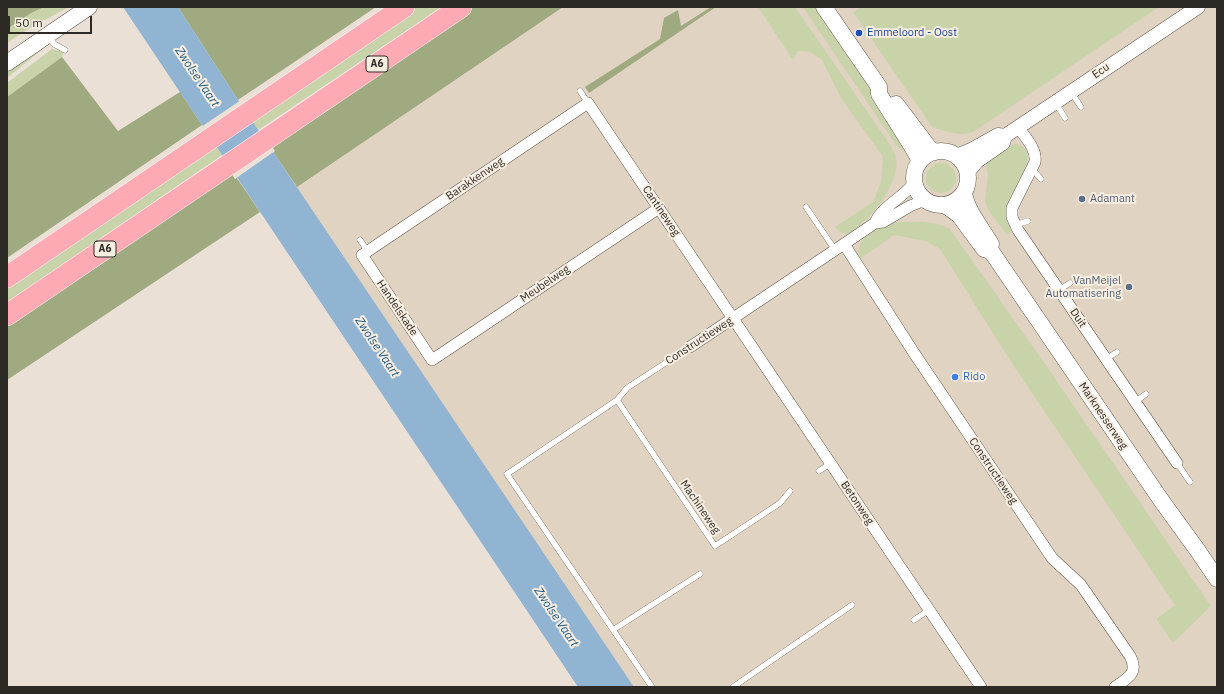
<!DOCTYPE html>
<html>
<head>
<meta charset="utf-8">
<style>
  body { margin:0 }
  #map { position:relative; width:1224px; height:694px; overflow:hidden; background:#eae0d5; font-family:"IBM Plex Sans",sans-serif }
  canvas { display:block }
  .frame { position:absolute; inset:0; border:8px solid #2d2a25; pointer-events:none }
  .scale { position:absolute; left:8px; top:16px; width:84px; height:18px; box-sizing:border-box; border:2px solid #2d2a25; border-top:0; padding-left:5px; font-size:12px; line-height:14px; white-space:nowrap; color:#2d2a25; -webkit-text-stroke:3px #f7eee2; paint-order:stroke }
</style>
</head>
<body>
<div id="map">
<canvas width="1224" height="694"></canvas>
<div class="frame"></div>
<div class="scale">50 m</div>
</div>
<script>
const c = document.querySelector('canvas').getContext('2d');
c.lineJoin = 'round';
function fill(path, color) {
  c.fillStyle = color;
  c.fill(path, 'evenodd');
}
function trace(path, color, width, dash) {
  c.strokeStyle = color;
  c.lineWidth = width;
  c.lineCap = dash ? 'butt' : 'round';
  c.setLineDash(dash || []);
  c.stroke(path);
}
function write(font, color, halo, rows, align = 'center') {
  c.font = font + ' "IBM Plex Sans",sans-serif';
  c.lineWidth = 4;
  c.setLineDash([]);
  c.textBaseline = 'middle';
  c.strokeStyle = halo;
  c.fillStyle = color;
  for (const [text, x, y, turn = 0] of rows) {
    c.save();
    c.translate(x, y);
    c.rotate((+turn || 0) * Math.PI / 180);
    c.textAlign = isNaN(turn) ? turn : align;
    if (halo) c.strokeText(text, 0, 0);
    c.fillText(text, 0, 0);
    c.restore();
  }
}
fill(new Path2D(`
  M556,7h661v680h-586l-337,-499z`), '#e1d3c2');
fill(new Path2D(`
  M7,7h62l-41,22 -21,14z
  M415,7h27l-184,123 -9,-15z
  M758,7h37l94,136c2,4 6,9 7,14 5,27 -27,64 -47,77l-8,-1 -6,-6 38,-25 8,-20 2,-25 -42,-59 -19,-38 -12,-8 -12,-1 -5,9z
  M803,7h12l53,76 36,65 -4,1 -4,-4z
  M861,7h298l-186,125c-13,5 -28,-1 -41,-5l-79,-115z
  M52,49l12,3 -2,5 -55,40v-14z
  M40,50l-1,2 -32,26v-8z
  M212,140l10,15 -215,148v-23z
  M1016,144c3,1 6,2 8,4 14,14 -15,47 -18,62 -1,8 2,15 6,21l-5,4 -18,-24 -4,-10 3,-27 -3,-13 20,-15z
  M926 178a15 15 0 1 1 30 0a15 15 0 1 1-30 0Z
  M896,222c18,0 39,-2 54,7l93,132 168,245 -38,37 -17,-24 19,-14 -162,-240 -73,-116 -14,-8 -32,-6 -34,24c-8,-22 20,-31 36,-37z`), '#c9d3a9');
fill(new Path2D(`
  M7,7h37l-13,6 -24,16z
  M178,7h198l-138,93z
  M470,7h93l-266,180 -30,-44z
  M711,7h5l-127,86 -4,-6 75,-48 4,-21 14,-8 3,16z
  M62,57l56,74 62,-39 22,33 -195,133v-161z
  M230,168l30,44 -253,168v-59z`), '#a0aa81');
fill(new Path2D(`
  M123,7h55l60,93 396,587h-56z`), '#90b4d2');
fill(new Path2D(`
  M241,100l13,20 -40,27 -13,-20z
  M262,131l13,20 -40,28 -14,-21z`), '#eae0d5');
const service = new Path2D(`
  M48,36l6,8 11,6
  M580,91l8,12
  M1071,92l10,15
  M1055,102l10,16
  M1031,170l4,2 6,7
  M806,207l29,43
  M1015,225l13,-4
  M360,240l8,11
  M1059,290l11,-7
  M1106,359l11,-7
  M617,400l98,146 65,-43 10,-12
  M1135,402l11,-8
  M1177,463l13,19
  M819,471l12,-8
  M914,620l15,-10
  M613,630l87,-56
  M652,687l-145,-213 110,-74 10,-12 63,-41
  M733,687l119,-82`);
const minor = new Path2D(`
  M1018,127c7,10 19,22 17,35l-23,46v9l6,13 159,233
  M659,208l-227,152 -70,-105 226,-152 393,584
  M875,223c7,-17 28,-25 39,-40
  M844,244l31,-21 8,-1 27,-16 10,-4 6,-1
  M690,347l154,-103 70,109 138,205 29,27 49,71c9,17 -2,22 -15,31`);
const tertiary = new Path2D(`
  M957,156l14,-6 27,-15 7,1
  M967,173l10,-12 26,-18 2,-7 193,-129`);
const secondary = new Path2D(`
  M824,7l55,80v7l32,51 7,12 1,5
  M7,63l82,-56
  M896,104l34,45 5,3
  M914 178a27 27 0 1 1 54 0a27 27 0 1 1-54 0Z
  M964,193c2,16 18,36 27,51
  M945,205l14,10 25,34 7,2 170,249 37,51 19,28`);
const motorway = new Path2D(`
  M7,277l397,-270
  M7,315l454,-308`);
trace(service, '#635b51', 6);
trace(minor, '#635b51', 12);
trace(tertiary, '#635b51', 15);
trace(secondary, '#635b51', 17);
trace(motorway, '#fff', 22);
trace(service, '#fff', 5.5);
trace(minor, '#fff', 11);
trace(tertiary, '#fff', 14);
trace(secondary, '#fff', 16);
trace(motorway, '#feaab4', 21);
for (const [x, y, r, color] of [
  [859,33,4,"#1a4fb4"],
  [1082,199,4,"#5c6f8a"],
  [1129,287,4,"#5c6f8a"],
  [955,377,4,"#3f7fe0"]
]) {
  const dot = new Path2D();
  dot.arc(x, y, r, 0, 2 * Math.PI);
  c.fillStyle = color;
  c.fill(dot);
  trace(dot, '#f7eee2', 1.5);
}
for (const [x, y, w] of [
  [377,64,22],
  [105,249,22]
]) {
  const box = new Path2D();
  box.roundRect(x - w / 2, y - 8, w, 16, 3);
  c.fillStyle = '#f7eee2';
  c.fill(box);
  trace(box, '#2d2a25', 1);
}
write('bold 10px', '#2d2a25', null, [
  ["A6",377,64],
  ["A6",105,249]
]);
write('11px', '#164399', '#f7eee2', [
  ["Emmeloord - Oost",867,33]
], 'left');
write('11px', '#2d2a25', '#f7eee2', [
  ["Ecu",1101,71,-34],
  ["Barakkenweg",475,179,-34],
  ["Cantineweg",661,211,56],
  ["Meubelweg",545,284,-34],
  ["Handelskade",397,308,56],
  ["Duit",1078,318,56],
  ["Constructieweg",699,341,-33],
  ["Marknesserweg",1103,416,56],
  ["Constructieweg",993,471,56],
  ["Betonweg",857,503,56],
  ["Machineweg",700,507,56]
]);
write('11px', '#4e5e75', '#f7eee2', [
  ["Adamant",1090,199],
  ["VanMeijel",1121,281,"right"],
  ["Automatisering",1121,294,"right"]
], 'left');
write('11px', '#366cbe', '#f7eee2', [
  ["Rido",963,377]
], 'left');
write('italic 12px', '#215982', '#f7eee2', [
  ["Zwolse Vaart",197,77,56],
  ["Zwolse Vaart",377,347,56],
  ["Zwolse Vaart",556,617,56]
]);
</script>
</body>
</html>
